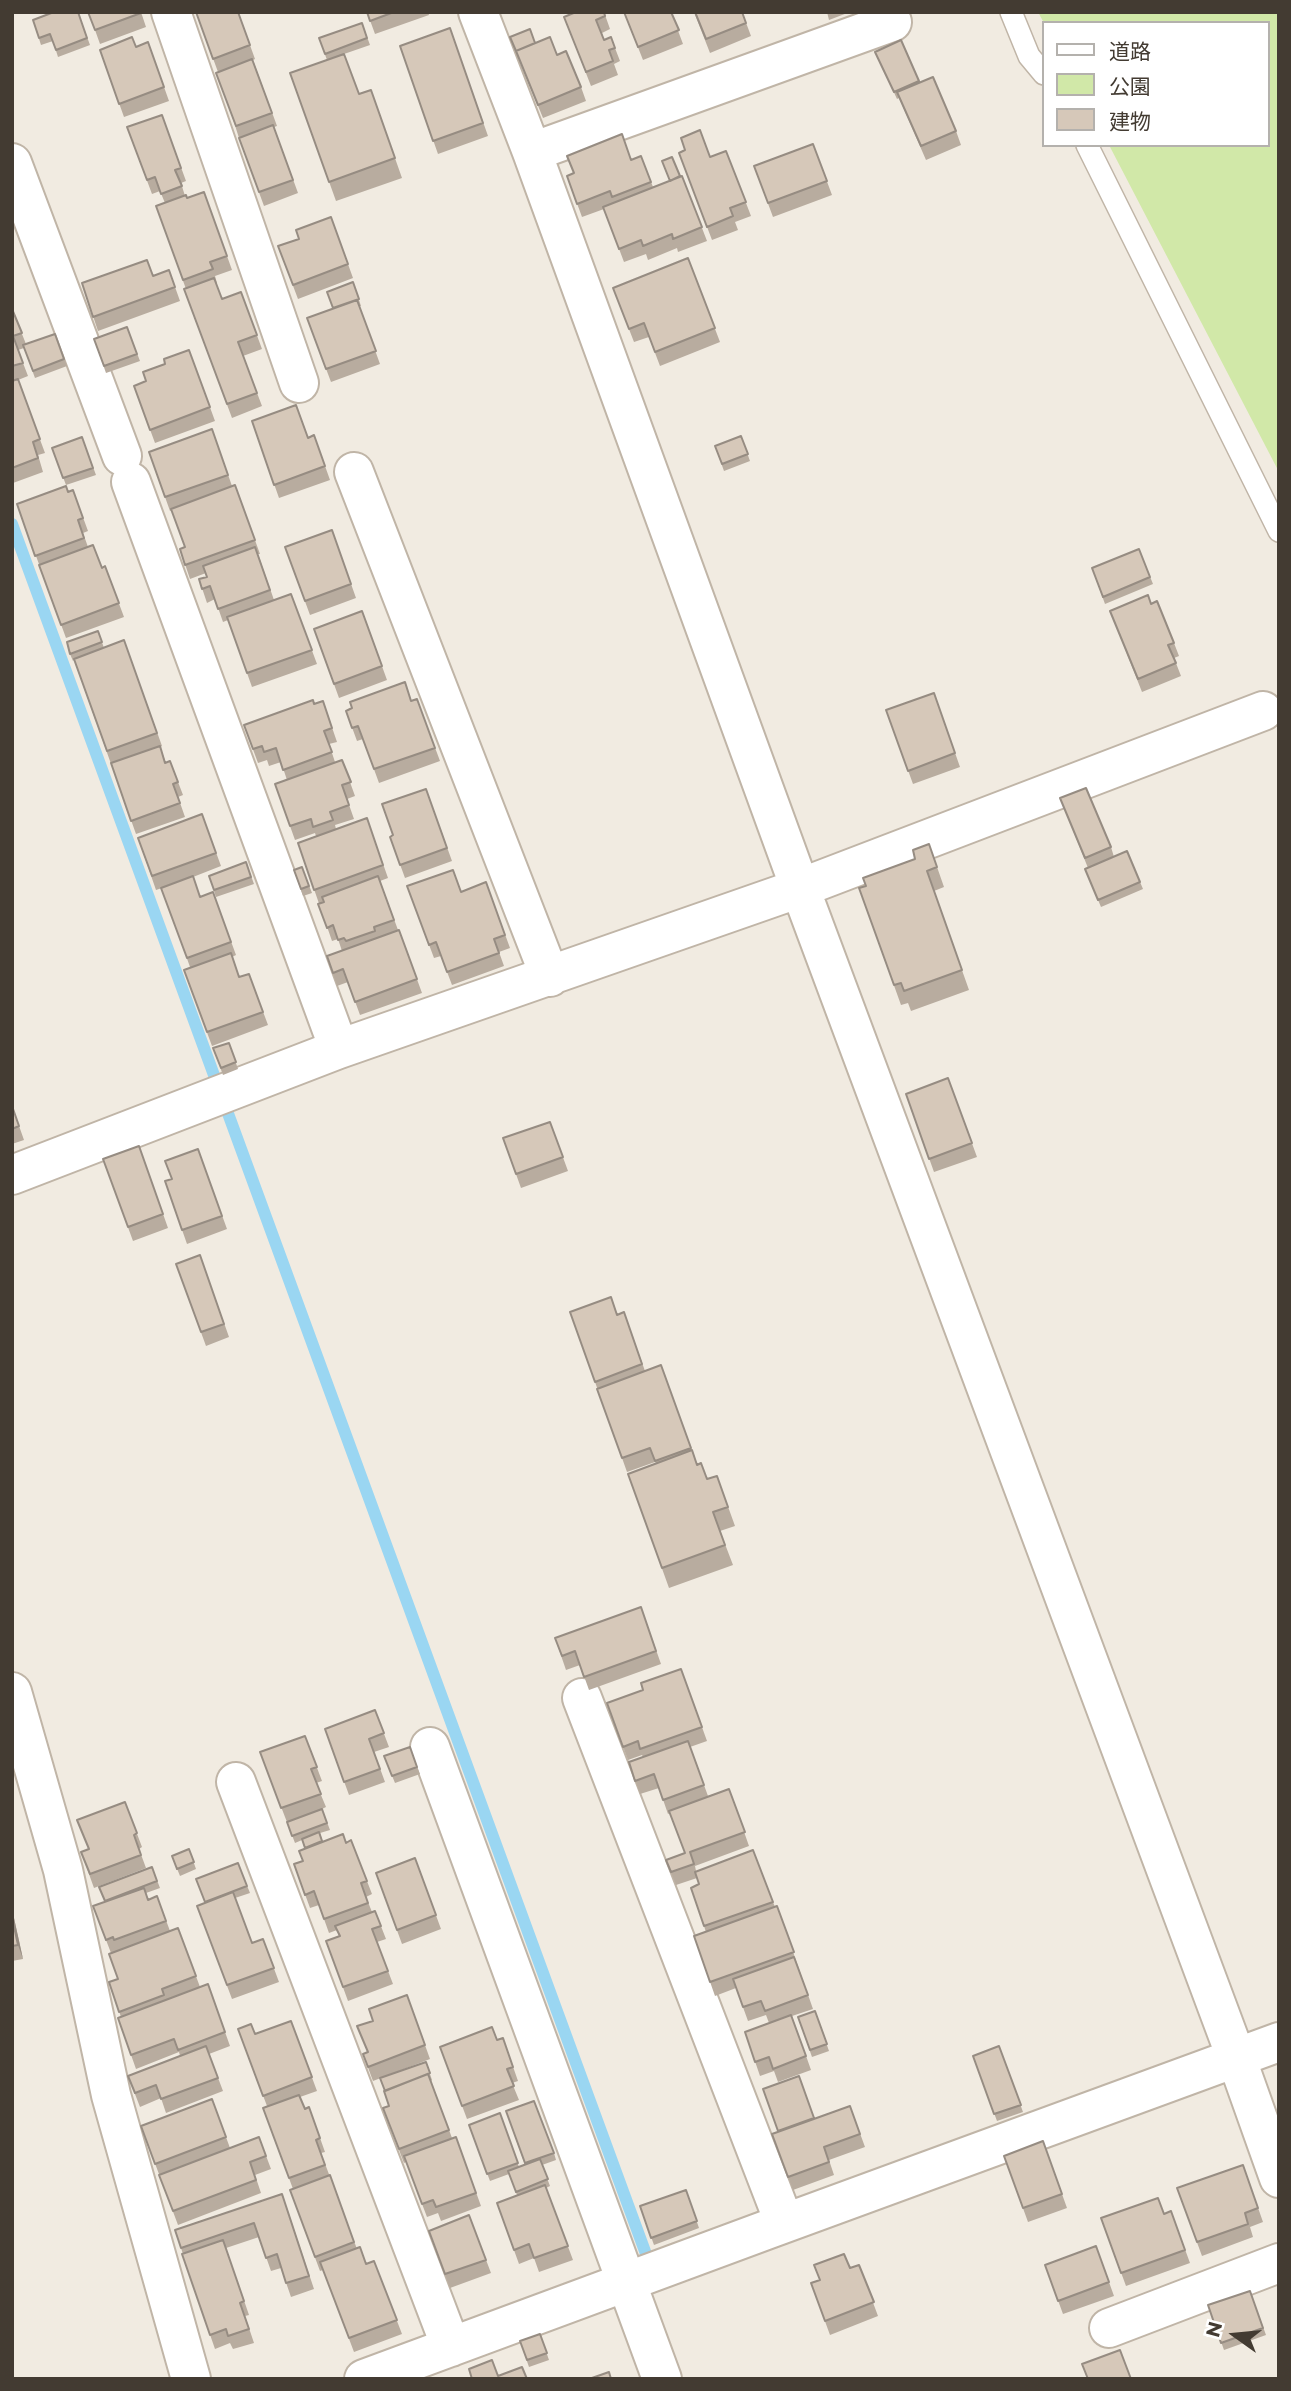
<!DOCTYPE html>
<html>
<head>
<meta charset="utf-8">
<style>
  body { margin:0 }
  #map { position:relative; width:1291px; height:2391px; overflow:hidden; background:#f1ebe1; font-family:Montserrat,"Noto Sans JP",sans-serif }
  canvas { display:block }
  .frame { position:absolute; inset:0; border:14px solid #433b32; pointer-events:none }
  .legend { position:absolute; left:1042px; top:21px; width:228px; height:126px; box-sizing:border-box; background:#fff; border:2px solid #b4b1ad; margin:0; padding:9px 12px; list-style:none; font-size:21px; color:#433b32 }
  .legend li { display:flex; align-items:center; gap:14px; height:35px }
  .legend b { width:35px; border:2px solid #b4b1ad }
  .north { position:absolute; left:1200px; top:2300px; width:70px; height:70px; -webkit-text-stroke:5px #fff; paint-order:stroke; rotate:285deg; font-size:19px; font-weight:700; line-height:28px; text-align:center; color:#433b32 }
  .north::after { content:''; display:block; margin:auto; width:24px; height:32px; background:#433b32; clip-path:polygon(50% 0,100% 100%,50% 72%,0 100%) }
</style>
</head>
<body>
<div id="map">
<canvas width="1291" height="2391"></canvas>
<div class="frame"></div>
<ul class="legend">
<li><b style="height:9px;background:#fff"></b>道路</li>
<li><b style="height:19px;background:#d1e8a8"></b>公園</li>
<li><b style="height:19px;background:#d6c8b9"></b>建物</li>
</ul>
<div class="north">N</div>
</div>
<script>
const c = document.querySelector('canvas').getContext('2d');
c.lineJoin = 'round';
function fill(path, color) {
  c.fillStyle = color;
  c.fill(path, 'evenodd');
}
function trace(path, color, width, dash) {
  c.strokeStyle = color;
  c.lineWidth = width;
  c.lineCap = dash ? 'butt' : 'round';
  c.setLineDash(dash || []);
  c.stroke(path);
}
fill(new Path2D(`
  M1038,12h241v460l-170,-327h159v-122h-224z`), '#d1e8a8');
trace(new Path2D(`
  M12,524l634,1730`), '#9ad6f2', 12);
const lane = new Path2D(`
  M1011,12l18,44 15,18
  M1087,145l192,386`);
const street = new Path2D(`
  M171,12l128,371
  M478,12l54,140 268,736 436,1169 43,121
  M532,152l360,-130
  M12,163l110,293
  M354,472l196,505
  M131,482l208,567
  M12,1175l327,-126 461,-161 463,-177
  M12,1692l51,178 48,225 80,284
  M582,1698l202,524
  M430,1747l232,632
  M236,1782l215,565
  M1109,2328l170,-65
  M364,2379c305,-113 609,-226 915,-337`);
trace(lane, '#c0b5a7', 24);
trace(street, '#c0b5a7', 42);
trace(lane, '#fff', 21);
trace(street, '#fff', 38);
fill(new Path2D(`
  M78,12l12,33 -32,12 -5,-16 -12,4 -8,-25z
  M141,12l5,15 -46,17 -5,-14z
  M196,12h42l17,47 -2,1 24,66 -3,1 24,66 -34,13 -25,-68 -21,-66z
  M367,12h61l1,3 -54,19z
  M604,12l6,17 -8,4 2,7 11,8 5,13 -6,3 4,11 -27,11 -27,-69z
  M624,12h47l12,32 -40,16z
  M694,12h48l9,24 -41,17z
  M827,12h23l-21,8z
  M362,23l8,22 -26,9 15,40 12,-4 31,88 -66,23 -46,-128 37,-13 -8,-22z
  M450,28l38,108 -50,18 -38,-108z
  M510,37l25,6 22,12 24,32 5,14 -43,17z
  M901,40l19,43 36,48 5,14 -35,15 -27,-62 -2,1 -22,-47z
  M148,42l21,59 -45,16 -24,-67 36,-3z
  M162,115l24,66 -5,2 4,13 42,60 5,14 -17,6 2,7h-1l6,16 19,-7 21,57 -19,7 19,50 -30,12 -48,-129h2l-30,-83 9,-3 -5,-12 -8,3 -25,-67z
  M813,144l19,51 -59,22 -19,-51z
  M726,151l25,65 -16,6 3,8 -26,10 -33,-87 31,4z
  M641,156l12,31 29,-11 25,65 -29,11 -1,-4 -29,12 -2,-6 -22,8 -20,-53 -22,8 -15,-41 64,-16z
  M331,217l22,61 -55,21 -20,-53 21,-7z
  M688,258l32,84 -60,24 -11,-29 -15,5 -21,-54z
  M169,270l11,31 -82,30 -16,-48 71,-7z
  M353,282l8,24h-2l21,58 -49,18 -24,-64 26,-9z
  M12,309l14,35 29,-10 12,32 -32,12 -11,-30 -6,2 10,26 -10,4 27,73 -7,2 5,17 -30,11 -1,-3z
  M127,327l13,34 -34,12 -12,-34z
  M189,350l26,71 -60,22 -21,-57 12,-5 19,-17z
  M252,421l56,17 6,-3 16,45 -51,18z
  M212,429l20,57 3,-1 25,69h-2l16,46 17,-6 26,70 -65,23 -24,-67 -5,2 -8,-23 -8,4 -8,-24 8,-2 -1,-4 -16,6 -10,-30 5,-2 -13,-37 -2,1 -21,-59z
  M741,436l9,25 -26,10 -9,-25z
  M82,437l14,38 -30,10 -14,-37z
  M73,490l15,41 -5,2 5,14 14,21 3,-2 19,51 -58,21 -49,-134z
  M332,530l24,68 -46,17 -25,-68z
  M1139,549l14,35 -48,20 -13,-36z
  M1151,604l23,39 5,13 -5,2 7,18 -39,16 -32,-81z
  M362,611l25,69 -48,18 -25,-69z
  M98,631l6,17 20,-8 38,106 -2,1 6,16 4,-2 13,34 -5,2 7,20 -49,17 -62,-174 -1,1 -3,-7z
  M934,693l26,74 -47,17 -27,-74z
  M417,699l23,62 -61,22 -16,-44 -6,2 -11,-30 66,-10z
  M323,701l14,41 -8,2 6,18 7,-2 13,36 -8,3 7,20 -19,6 1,4 31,-11 21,60 -8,3 18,49h1l23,63 -62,22 -12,-33 -11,4 -10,-30 15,-5 -4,-12 -6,2 -34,-98 18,-7 -1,-3 -20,7 -20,-56 12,-4 -6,-18 -12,4 -2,-6 -9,3 -14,-38z
  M426,789l26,72 -47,17 -15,-41 3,-2z
  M1060,798l51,49 3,10 13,-6 16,38 -42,18 -16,-38 3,-1z
  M202,814l19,52 -28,11 7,20 13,-5 23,63 -4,2 7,20 10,-3 19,51 -56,21 -28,-76 6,-3 -28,-79 -6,2 -18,-52z
  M929,844l15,43 -10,4 35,99 -58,21 -3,-8 -7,2 -42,-117 7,-2 49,-27z
  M246,862l8,22 -38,13 -7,-21z
  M302,867l10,26 -9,3 -9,-26z
  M486,882l24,66 -11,4 5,14 -52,19 -11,-29 -7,2 -27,-72 54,6z
  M229,1043l9,26 -15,6 -10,-27z
  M948,1078l29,79 -43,15 -28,-78z
  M12,1106l12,34 -12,4z
  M550,1122l18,49 -47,17 -18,-50z
  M139,1146l29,82 -35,13 -30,-82z
  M198,1149l29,80 -40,15 -22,-63 7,-2z
  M200,1255l29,82 -23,9 -30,-82z
  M624,1312l21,59 16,-6 36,100 10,14 10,-3 18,50 -15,5 13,34 -64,23 -41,-114 28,-11 -1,-1 -28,10 -32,-90 22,-67z
  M641,1607l20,57 -72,26 -9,-25 -14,5 -11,-32z
  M681,1669l26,72 -17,6 18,49 21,-7 20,57 -54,20 1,5 77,31 2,5 2,-1 36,103 -21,7 19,54 -33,12 -4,-11 -14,5 -15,-44 24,-9 -3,-8 -18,6 -12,-33 -21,8 -21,-60 12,-4 -15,-44 8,-4 -2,-6 -21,7 -10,-25 19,-7 -15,-40 -2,1 -9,-26 -19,6 -11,-32 14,-5 -1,-2 -14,5 -21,-57 36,-13z
  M375,1710l14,37 -15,5 11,30 -36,13 -24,-66z
  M305,1736l17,45 -6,2 10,24 -4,2 8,21 -10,3 3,9 23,1 5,-3 21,54 -6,3 6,15 3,-1 11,28 -9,3 16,42 -45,17 -22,-60 13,-5 -2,-6 -8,3 -10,-28 -9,3 -16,-44 9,-3 2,-12 -3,-9 -7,3 -35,-91z
  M410,1747l10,27 -25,9 -11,-27z
  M125,1802l17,45 -3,2 7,19 -52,20 -13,-36 7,-3z
  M189,1849l7,20 -16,7 -8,-20z
  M415,1858l26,71 -39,15 -26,-71z
  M238,1863l12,30 -15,5 17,45 11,-4 16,43 -47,17 -35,-93 8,-3z
  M152,1867l8,21 -14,5 2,7 9,-4 13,35 8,-3 22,59 25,45 5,14 -21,8 14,37 -57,22 -5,-15 -21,9 -12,-31 52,-20 -1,-4 -43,17 -18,-51 3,-1 -12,-35 9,-3 -7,-26 -18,-47 12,-4 -6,-15z
  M12,1909l11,50 -11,2z
  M407,1995l23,64 -57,22 -10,-27 4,-2 6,-31z
  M815,2011l14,40 -17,6 -14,-40z
  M291,2021l26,70 -17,6 5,12 4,-2 16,45 -4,1 36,96 9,15 8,-3 28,73 -48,18 -31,-82 -3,1 -30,-81 3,-1 -30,-81 4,-2 -29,-77 17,5z
  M503,2038l15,43 -6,2 7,17 -52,19 -27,-72 57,-7z
  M999,2046l24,66 -26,9 -24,-65z
  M426,2062l6,18 -1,1 21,57 4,-1 25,69 -40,15 -3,-8 -11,4 -21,-55 -2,1 -21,-55 6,-2z
  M799,2076l15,43 36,-13 15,41 -36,13 5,15 -41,15 -21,-56 6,-2z
  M212,2099l18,49 29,-11 12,32 -16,6 6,18 -83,32 -37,-99z
  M506,2111l48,42 2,7 -14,5 8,21 -4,2 27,72 -34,12 -5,-14 -15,6 -22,-61 20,-8 -8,-21 -19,7 -21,-56 31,-12 19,54 6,-2z
  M1043,2141l24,67 -39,14 -24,-66z
  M1243,2165l20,57 -13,5 3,10 -51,19 -25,-68z
  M686,2190l13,38 -45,17 -14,-39z
  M287,2208l27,81 -23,8 -10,-29 -10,3 -12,-34 -33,11 23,67 -4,1 9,27 -21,6 -3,-6 -15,6 -33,-95h1l-8,-24z
  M1171,2211l19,52 -64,23 -25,-68 63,-4z
  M469,2215l22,58 -41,15 -21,-57z
  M1096,2246l18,50 -51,18 -18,-49z
  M859,2265l19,51 -48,19 -19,-52z
  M1250,2291l16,44 -42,15 -16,-45z
  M540,2334l9,26 -20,7 -9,-26z`), '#b8ac9f');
fill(new Path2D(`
  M12,1909l11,50 -5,-14 -6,-28z`), '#968c82');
const building = new Path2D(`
  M54,12h24l9,26 -31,12 -6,-16 -11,4 -6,-18z
  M88,12h53v1l-46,17z
  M196,12h42l12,33 -37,14z
  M367,12h27l-24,9z
  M576,12h28l1,4 -9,4 8,20 7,-3 4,11 -6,2 4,11 -27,11 -22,-55z
  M624,12h47l8,18 -41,17z
  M695,12h47l4,11 -40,16z
  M362,23l5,15 -42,16 -6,-16z
  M450,28l33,95 -50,18 -33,-95z
  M530,29l5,14 -19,8 -6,-14z
  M132,37l4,10 12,-5 16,45 -45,17 -19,-54z
  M550,37l7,18 9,-4 15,36 -43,18 -22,-54z
  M901,40l18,41 -25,11 -19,-40z
  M344,54l15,40 12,-4 24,68 -66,24 -39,-109z
  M252,59l20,54 -36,13 -20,-53z
  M933,77l23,54 -35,15 -24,-54z
  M162,115l19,53 -6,2 7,16 -21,8 -6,-17 -8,3 -20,-53z
  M273,125l20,55 -34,12 -20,-54z
  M700,130l10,27 16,-6 20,51 -16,6 3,8 -26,11 -28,-74 6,-3 -4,-12z
  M622,134l9,26 10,-4 10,26 -39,15 -2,-6 -33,13 -10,-28 7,-3 -7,-17z
  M813,144l14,37 -59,22 -14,-37z
  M672,157l8,19 -10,5 -8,-20z
  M682,176l20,51 -29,12 -1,-5 -29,12 -2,-6 -22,9 -16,-42z
  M204,192l23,64 -17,6 3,7 -30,11 -27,-74 30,-11 1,3z
  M331,217l17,47 -55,21 -15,-39 21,-7 -3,-9z
  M688,258l27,70 -60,24 -11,-29 -15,6 -16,-41z
  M147,260l6,16 16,-6 6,17 -82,30 -11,-34z
  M214,278l8,21 19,-7 16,43 -19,7 19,51 -30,11 -43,-115z
  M353,282l6,17 -26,9 -6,-16z
  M357,300l19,51 -50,18 -19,-51z
  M12,309l10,24 -9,3 10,27 -11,3z
  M127,327l10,27 -33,12 -10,-27z
  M55,334l9,25 -31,12 -10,-26z
  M189,350l21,57 -60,23 -16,-44 12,-5 -3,-9 22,-8 -1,-5z
  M18,379l22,60 -7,3 5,16 -26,10v-87z
  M296,405l12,33 6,-3 11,31 -51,19 -22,-64z
  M212,429l16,46 -63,22 -16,-45z
  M741,436l7,18 -26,10 -7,-18z
  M82,437l11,31 -30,10 -11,-30z
  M235,485l20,55 -70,25 -5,-16 5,-2 -14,-38z
  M66,486l2,6 5,-2 10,28 -5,2 6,18 -49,18 -18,-52z
  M332,530l19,54 -46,17 -20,-54z
  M93,545l9,23 3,-2 14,37 -58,22 -22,-60z
  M255,547l15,43 -52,19 -8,-23 -8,3 -3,-10 8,-2 -4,-11z
  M1139,549l11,28 -47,20 -11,-29z
  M291,594l21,56 -65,23 -20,-56z
  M1148,595l3,9 6,-3 17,42 -6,2 8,18 -38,16 -28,-68z
  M362,611l20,55 -48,18 -20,-55z
  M98,631l4,11 -32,12 -3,-12z
  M124,640l33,93 -50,18 -33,-92z
  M405,682l6,19 6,-2 18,49 -61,21 -16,-43 -6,2 -6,-17 6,-3 -2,-6z
  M934,693l21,60 -47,18 -22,-61z
  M313,700l1,4 9,-3 9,27 -8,3 8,21 -49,18 -7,-22 -12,4 -2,-6 -9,3 -9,-24z
  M160,746l5,17 5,-2 8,21 -5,2 7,19 -49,18 -20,-58z
  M342,760l9,22 -9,3 7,20 -19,7 3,8 -20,7 -2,-8 -21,7 -15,-42z
  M1086,788l25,59 -26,11 -25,-60z
  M426,789l21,59 -47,17 -10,-28 3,-2 -11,-31z
  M202,814l14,39 -64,23 -14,-38z
  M367,818l16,47 -69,25 -16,-47z
  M929,844l8,23 -10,4 35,99 -58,21 -3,-8 -7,2 -35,-97 7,-2 -3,-8 52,-19 -2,-9z
  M1127,851l13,31 -42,18 -13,-31z
  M246,862l5,15 -37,13 -5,-14z
  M302,867l7,19 -8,3 -7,-19z
  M453,870l8,22 25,-10 19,53 -11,4 5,14 -52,19 -11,-30 -7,3 -22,-59z
  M193,876l7,21 13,-5 18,50 -44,16 -26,-70z
  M378,876l16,44 -20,7 1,4 -29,10 -2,-3 -6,2 -5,-15 -6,3 -9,-24 6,-2 -2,-5z
  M399,930l18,49 -62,23 -12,-33 -10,4 -6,-17z
  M231,953l8,24 10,-3 14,38 -56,20 -23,-62z
  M229,1043l7,19 -15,6 -8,-20z
  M948,1078l24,65 -43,16 -23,-65z
  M12,1106l7,20 -7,3z
  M550,1122l13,35 -47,17 -13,-36z
  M139,1146l24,68 -35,13 -25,-68z
  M198,1149l24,67 -40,14 -17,-49 7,-2 -7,-18z
  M200,1255l24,69 -23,8 -25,-68z
  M611,1297l6,18 7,-3 18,52 -47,18 -25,-70z
  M661,1365l30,83 -36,13 -5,-13 -28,10 -25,-69z
  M692,1450l5,15 4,-2 6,16 10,-3 11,31 -15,5 12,33 -63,23 -34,-94z
  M641,1607l15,44 -72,26 -9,-26 -13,5 -7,-18z
  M681,1669l21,58 -62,22 -2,-8 -15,6 -16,-44 36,-13 -2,-7z
  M375,1710l9,23 -15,6 11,30 -36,13 -19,-53z
  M305,1736l12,31 -6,2 10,25 -40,14 -21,-56z
  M688,1741l16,44 -41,15 -9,-26 -19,7 -6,-19z
  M410,1747l7,20 -25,9 -8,-20z
  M729,1789l16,43 -55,20 4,12 -23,8 -5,-12 19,-7 -16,-42z
  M125,1802l12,31 -3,2 7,20 -51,19 -9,-22 8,-3 -12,-29z
  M322,1809l5,14 -35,13 -5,-14z
  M319,1832l3,9 -17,7 -3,-9z
  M343,1834l3,9 5,-3 16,41 -6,2 7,20 -44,16 -10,-28 -9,4 -11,-31 9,-3 -4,-10z
  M189,1849l5,13 -17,7 -5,-13z
  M753,1850l20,52 -69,24 -13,-38 8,-4 -4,-12z
  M415,1858l21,57 -39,15 -21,-57z
  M238,1863l9,23 -42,16 -9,-23z
  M152,1867l5,14 -52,20 -6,-14z
  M144,1888l4,12 9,-4 9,25 -52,19 -1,-3 -7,3 -13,-34z
  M233,1892l19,51 11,-4 11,29 -47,17 -30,-79z
  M777,1906l17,46 -84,30 -16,-46z
  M375,1911l6,15 -9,3 16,42 -45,16 -17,-46 14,-5 -5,-10z
  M12,1917l6,28 -6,1z
  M178,1928l18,48 -34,13 2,6 -45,17 -10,-30 9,-3 -9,-25z
  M794,1957l14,38 -43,16 -4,-10 -18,6 -10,-28z
  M208,1984l17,48 -47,18 -4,-11 -43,16 -13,-37z
  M407,1995l18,50 -57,22 -5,-13 5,-2 -11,-26 16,-5 -4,-12z
  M815,2011l12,33 -17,6 -12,-33z
  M791,2015l15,41 -33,13 -4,-12 -14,5 -10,-30z
  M291,2021l21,56 -49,19 -25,-67 13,-5 4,10z
  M492,2027l5,13 6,-2 10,29 -6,2 7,17 -52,20 -22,-59z
  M206,2046l12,32 -57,21 -5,-14 -21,8 -7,-17z
  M999,2046l22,59 -27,9 -21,-58z
  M426,2062l4,11 -45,18 -5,-13z
  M428,2074l21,56 -50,19 -16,-41 6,-2 -5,-15z
  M799,2076l15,42 -36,13 -15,-42z
  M299,2095l6,14 4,-2 11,31 -4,2 9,25 -36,13 -26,-70z
  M212,2099l14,38 -71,27 -14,-38z
  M534,2101l20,52 -29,10 -19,-52z
  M850,2106l10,28 -36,13 5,15 -41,15 -16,-43z
  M500,2113l18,50 -31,11 -18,-49z
  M259,2137l7,19 -16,6 6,18 -83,31 -14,-36z
  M456,2137l20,56 -40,14 -3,-7 -11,4 -18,-48z
  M1043,2141l19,53 -39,14 -19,-52z
  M540,2159l8,20 -32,13 -8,-21z
  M1243,2165l15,43 -13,5 3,11 -51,18 -20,-54z
  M330,2175l24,67 -39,15 -25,-67z
  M545,2185l23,61 -34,12 -5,-14 -15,6 -17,-47z
  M686,2190l11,31 -46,17 -11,-32z
  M282,2194l27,82 -23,7 -9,-29 -11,4 -12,-35 -73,25 -6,-18z
  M1158,2198l6,16 7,-3 14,39 -64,23 -20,-55z
  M469,2215l17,45 -41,14 -16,-43z
  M223,2240l21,61 -4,2 9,26 -21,7 -2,-7 -16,6 -28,-81z
  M1096,2246l13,36 -51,19 -13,-36z
  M360,2247l6,17 8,-3 23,59 -48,18 -29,-76z
  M844,2254l6,14 9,-3 15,37 -49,19 -14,-38 9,-3 -6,-15z
  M1250,2291l13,37 -42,15 -13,-38z
  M540,2334l7,19 -20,7 -7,-19z
  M1120,2350l11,29h-43l-6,-15z
  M492,2360l6,16 24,-9 5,12h-55l-3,-10z
  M609,2372l2,7h-22z`);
fill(building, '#d6c8b9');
trace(building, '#968c82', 2);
</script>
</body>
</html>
